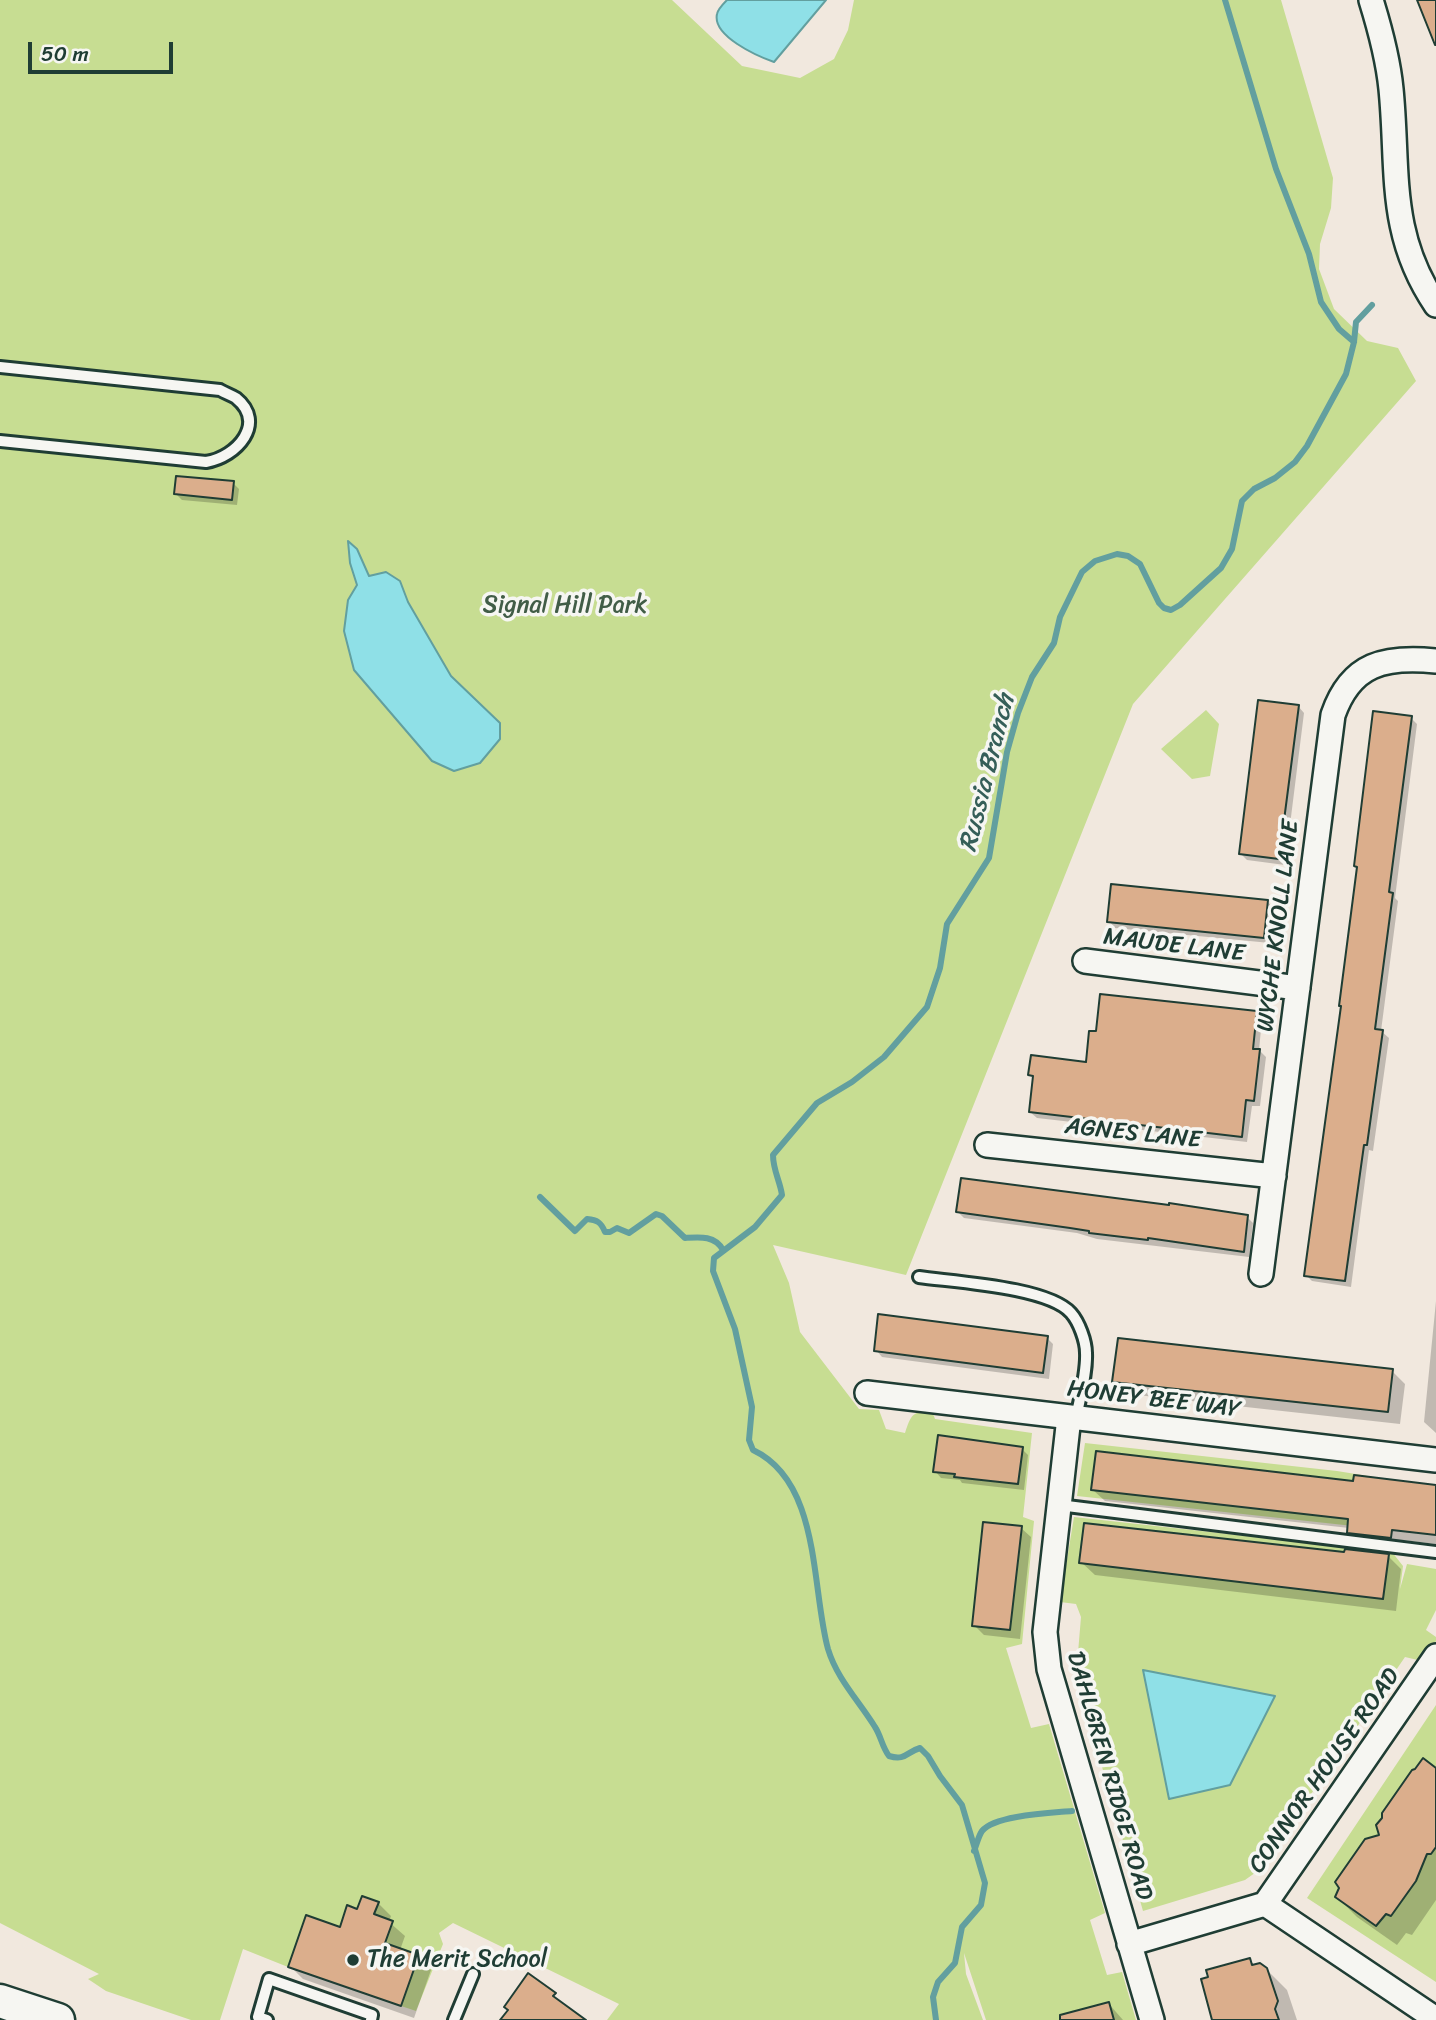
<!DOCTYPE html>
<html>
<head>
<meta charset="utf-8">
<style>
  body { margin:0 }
  #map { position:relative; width:1436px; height:2020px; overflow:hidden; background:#f1e8de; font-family:Sriracha,sans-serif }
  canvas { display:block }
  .scale { position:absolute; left:28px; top:42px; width:145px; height:32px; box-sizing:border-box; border:4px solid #1f3d34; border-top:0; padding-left:9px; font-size:21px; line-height:24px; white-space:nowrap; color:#1f3d34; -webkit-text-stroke:5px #f6f6f2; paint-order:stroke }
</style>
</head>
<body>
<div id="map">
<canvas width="1436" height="2020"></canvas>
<div class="scale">50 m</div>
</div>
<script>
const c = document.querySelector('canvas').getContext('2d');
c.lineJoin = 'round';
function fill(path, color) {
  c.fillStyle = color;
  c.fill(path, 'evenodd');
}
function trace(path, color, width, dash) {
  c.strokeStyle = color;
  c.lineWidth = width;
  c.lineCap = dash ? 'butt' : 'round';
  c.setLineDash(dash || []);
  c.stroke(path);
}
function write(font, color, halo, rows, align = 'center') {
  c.font = font + ' Sriracha,sans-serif';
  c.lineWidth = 7;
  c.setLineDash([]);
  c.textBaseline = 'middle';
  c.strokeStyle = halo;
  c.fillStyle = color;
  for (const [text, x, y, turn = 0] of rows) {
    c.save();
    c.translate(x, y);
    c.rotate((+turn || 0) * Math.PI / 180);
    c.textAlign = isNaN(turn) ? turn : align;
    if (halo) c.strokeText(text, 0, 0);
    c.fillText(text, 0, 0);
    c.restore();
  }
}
fill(new Path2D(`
  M0,0h672l70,66 58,12 34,-19 14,-29 6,-30h427l52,178 -2,30 -11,36 -1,25 15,40 33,32 31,7 18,33 -283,323 -227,571 -133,-30 16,38 11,49 59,77 20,1 7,19 19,4c6,-18 7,-22 27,-22l3,8 97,14 -9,84 11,4 -12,123 -16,4 25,80 18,-4 56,189 -15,7 17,55 15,-3 14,48h-150l-22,-67 2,21 17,46h-376l12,-16 -166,-81 -14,10 4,11 -27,67 -15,-5 17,-51 -33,-12 8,-22 -45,-16 -8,22 -34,-11 -18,51 -45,-18 -23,71h-29l-85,-29 -18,-12 11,-5 -99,-51z
  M1206,710l13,14 -9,52 -18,3 -31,-30z
  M1085,1443l252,28 99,16v48l-359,-39z
  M1074,1517l318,35 11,14 -3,23 7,-25 29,5v41l-10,20 10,7v4l-14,20 -17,-4 -146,213 -14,10 -102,31 -56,-197 9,-4 -18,-57 3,-36 -5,-13 -16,-2z
  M1436,1705v277l-129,-84z`), '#c7dd92');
const water = new Path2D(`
  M727,0h99l-52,62c-17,-6 -62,-26 -57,-48 1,-5 6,-10 10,-14z
  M348,541l9,8 12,27 17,-4 14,9 8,21 43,74 49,47v16l-20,24 -26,8 -22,-10 -78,-91 -10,-39 4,-31 9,-15 -7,-22z
  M1143,1670l132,26 -45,89 -61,14z`);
fill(water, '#8fe0e7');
trace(water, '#629f9f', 2);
fill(new Path2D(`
  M233,483l6,6 -2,16 -55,-5 -6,-6z
  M1298,706l6,7 -19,152 -38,-5 -6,-6z
  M1411,718l6,6 -22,174 3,3 -17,130 8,7 -16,113 -4,-1 -18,137 -39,-6 -6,-6 36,-268 17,-139z
  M1267,901l6,7 -3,35 -155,-15 -6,-7z
  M1256,1013l6,6 -3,31 7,7 -6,49h-8l-5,36 -210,-24 -7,-6 4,-33 -5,-5 59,-10 10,-31z
  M958,1212l289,5 6,6 -4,34 -152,-18 -20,-6 -113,-15z
  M1436,1301v132l-12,-11z
  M1047,1338l6,6 -4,35 -167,-22 -6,-7z
  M1392,1371l13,13 -5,40 -272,-30 -14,-13z
  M1022,1449l6,6 -4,35 -62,-7 -2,-3 -19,-2 -6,-7z
  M1355,1483l81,4v57l-34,-4 -1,9 -41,-5 -12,-12 1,-4 -244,-27 -12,-11z
  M1021,1528l10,9 -11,102 -36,-4 -10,-10z
  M1346,1554l42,2 13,13 -5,42 -301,-36 -14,-13z
  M1436,1770v130l-24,35 -6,-2 -9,12 -40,-28 -20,-20 44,-60z
  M378,1903l13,13 -2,6 16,14 -5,14 18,7 13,13 -17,48 -111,-39 -13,-13 51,-37 17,-18z
  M1250,1960l5,6 11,3 21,21 10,30h-81z
  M1109,2004l14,16h-49z`), '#0003');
trace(new Path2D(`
  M1225,0l51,169 33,85 12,48 18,27 15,13
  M540,1197l35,34 12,-12c10,1 14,3 18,13h5l7,-4 12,5 27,-19 6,2 23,22c14,-1 30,-3 38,12
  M974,1851c3,-7 4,-14 8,-20 13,-16 69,-18 90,-20
  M936,2020l-3,-23 5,-15 17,-19 7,-36 19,-22 4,-22 -23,-78 -22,-29 -12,-20 -8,-8c-14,4 -14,13 -31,8 -7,-9 -8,-20 -14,-29 -16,-26 -38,-48 -47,-78 -17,-62 -7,-167 -75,-199l-4,-10 3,-33 -17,-78 -22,-58 1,-13 41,-31 27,-32c-2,-14 -9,-25 -9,-40l44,-52 35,-21 32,-25 43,-50 13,-39 7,-44 42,-66 18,-106 11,-39 14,-36 22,-34 6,-26 22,-45 13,-11 22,-7 11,2 12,8 19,39 5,5 7,2 9,-5 41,-37 11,-19 10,-48 12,-12 21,-11 20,-16 12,-16 39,-72 8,-32 2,-20 16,-17`), '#629f9f', 6);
const building = new Path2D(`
  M1417,0h19v45h-1z
  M176,476l58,5 -2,19 -58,-6z
  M1258,700l41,5 -20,154 -40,-5z
  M1373,711l39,5 -23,176 4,1 -18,136 8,1 -16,115h-3l-19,136 -41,-5 37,-270h-2l18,-139 -3,-1z
  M1111,884l157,16 -4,38 -157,-16z
  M1100,994l157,17 -4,38h7l-6,52 -8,-1 -4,37 -213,-25 4,-36 -5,-1 3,-20 55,7 3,-31h7z
  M961,1178l208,27v-2l79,12 -4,37 -96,-14v2l-59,-7v-2l-19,-3 -114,-16z
  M878,1314l170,22 -5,37 -169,-22z
  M1118,1338l275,31 -5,43 -276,-30z
  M938,1435l85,12 -5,37 -64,-7 1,-3 -22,-2z
  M1096,1451l257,30 1,-6 82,10v50l-44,-5 -1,8 -44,-5 1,-14 -257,-29z
  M983,1522l39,4 -12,104 -38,-4z
  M1084,1523l260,29 1,-3 44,5 -6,45 -304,-36z
  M1423,1758l13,10v79l-5,7h-4l-11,27 -25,35 -5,-2 -10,12 -41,-29 4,-9 -4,-6 30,-43 14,-4 -3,-10 6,-7v-5l30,-43 3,-1z
  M362,1896l17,6 -5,12 19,7 -8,22 34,12 -18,51 -113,-39 18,-52 34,12 7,-22 10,4z
  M1250,1958l2,7 8,-2 7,5 11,33 -3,8 4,11h-67l-11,-41 7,-2 -2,-7z
  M528,1973l28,20 -3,3 33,24h-86l8,-10 -4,-3z
  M1109,2002l5,18h-54v-5z`);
fill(building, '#dbae8c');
trace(building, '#1f3d34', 2);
const service = new Path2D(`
  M0,367l220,23c5,3 11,5 16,8 31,25 1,59 -30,64l-206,-21
  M919,1277c35,5 129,10 152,36 8,9 15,28 15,40 1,20 -6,44 -10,65
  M1059,1505l377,47
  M267,2020l-9,-3 11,-38 103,36 -1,5
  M454,2020l19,-46`);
const minor = new Path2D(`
  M1371,0c9,29 17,58 20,89 8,80 -4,144 45,216
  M1085,961l213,27
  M987,1145l287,31
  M1261,1274l72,-559c18,-52 52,-59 103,-54
  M867,1393l569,67
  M1069,1417l-24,215 4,37 103,351
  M1265,1904l171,115
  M1129,1944l136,-40 171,-248`);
const secondary = new Path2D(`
  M0,2001l58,19`);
trace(service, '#1f3d34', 16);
trace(minor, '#1f3d34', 28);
trace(secondary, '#1f3d34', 37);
trace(service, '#f6f6f2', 10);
trace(minor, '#f6f6f2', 23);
trace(secondary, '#f6f6f2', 32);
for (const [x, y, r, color] of [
  [353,1960,7,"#1f3d34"]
]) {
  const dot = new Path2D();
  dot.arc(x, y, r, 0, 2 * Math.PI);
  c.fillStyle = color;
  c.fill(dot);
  trace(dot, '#f6f6f2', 2.5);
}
write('24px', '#415d47', '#f6f6f2', [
  ["Signal Hill Park",565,606]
]);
write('24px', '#1f3d34', '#f6f6f2', [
  ["WYCHE KNOLL LANE",1279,926,-83],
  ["MAUDE LANE",1174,946,7],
  ["AGNES LANE",1133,1134,6],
  ["HONEY BEE WAY",1154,1400,7],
  ["CONNOR HOUSE ROAD",1325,1771,-55],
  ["DAHLGREN RIDGE ROAD",1109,1776,74]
]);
write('24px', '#1f3d34', '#f6f6f2', [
  ["The Merit School",367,1960]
], 'left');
write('italic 26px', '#355e58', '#f6f6f2', [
  ["Russia Branch",988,773,-76]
]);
</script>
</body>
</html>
